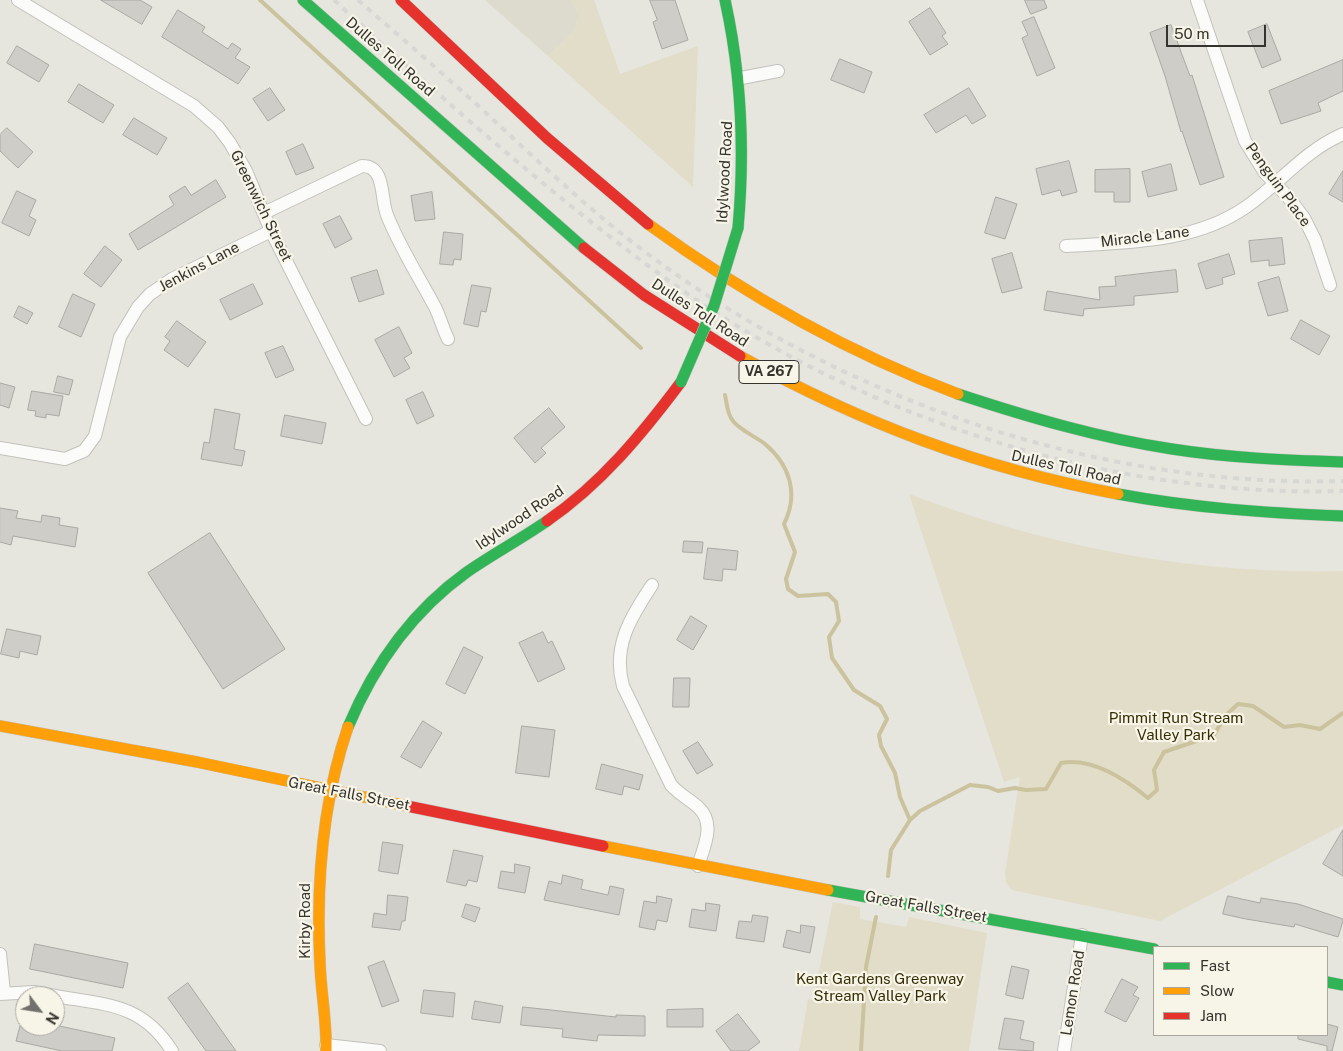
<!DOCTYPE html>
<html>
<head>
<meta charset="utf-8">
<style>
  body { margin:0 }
  #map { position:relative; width:1343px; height:1051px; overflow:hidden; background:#e6e5de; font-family:"Public Sans",sans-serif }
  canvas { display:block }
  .legend { position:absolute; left:1153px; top:946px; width:175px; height:90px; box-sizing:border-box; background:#f7f5e8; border:1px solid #a9a79e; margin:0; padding:6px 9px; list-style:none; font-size:15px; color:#34332e }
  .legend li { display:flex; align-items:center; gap:10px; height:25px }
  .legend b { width:25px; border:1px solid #a9a79e }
  .north { position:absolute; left:15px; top:986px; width:50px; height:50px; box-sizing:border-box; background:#f7f5e8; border:1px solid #a9a79e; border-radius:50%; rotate:121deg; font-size:14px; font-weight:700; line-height:20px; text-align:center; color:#34332e }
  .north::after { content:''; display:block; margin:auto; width:18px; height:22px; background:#72716c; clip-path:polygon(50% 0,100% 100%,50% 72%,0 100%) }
  .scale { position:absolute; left:1166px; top:25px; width:100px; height:22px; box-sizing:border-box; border:2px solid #34332e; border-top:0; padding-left:6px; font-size:15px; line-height:18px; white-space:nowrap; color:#34332e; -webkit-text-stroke:4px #f7f5e8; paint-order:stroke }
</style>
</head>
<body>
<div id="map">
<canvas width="1343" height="1051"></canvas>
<ul class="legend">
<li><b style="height:6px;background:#30b455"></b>Fast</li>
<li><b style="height:6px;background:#ff9f0a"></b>Slow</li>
<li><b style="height:6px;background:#e5322d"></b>Jam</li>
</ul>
<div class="north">N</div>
<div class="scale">50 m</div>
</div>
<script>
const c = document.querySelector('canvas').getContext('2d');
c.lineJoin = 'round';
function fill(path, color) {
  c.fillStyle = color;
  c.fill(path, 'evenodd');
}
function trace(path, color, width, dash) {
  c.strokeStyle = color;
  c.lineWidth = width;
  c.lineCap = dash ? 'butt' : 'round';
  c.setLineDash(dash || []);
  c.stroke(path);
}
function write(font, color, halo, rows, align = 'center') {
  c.font = font + ' "Public Sans",sans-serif';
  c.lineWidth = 4.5;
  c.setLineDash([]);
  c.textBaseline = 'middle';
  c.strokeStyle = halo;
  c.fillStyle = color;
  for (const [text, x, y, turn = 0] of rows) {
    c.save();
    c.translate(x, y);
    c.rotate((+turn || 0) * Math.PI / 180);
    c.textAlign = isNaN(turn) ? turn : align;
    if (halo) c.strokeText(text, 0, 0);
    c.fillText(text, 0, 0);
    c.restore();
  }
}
fill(new Path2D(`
  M485,0h86l8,13 -4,17 -27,26z`), '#dddbcd');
fill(new Path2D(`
  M571,0h23l26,74 78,-28 -5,141 -145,-131 27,-26 4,-17z
  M909,494c139,53 285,81 434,77v254l-183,96 -148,-31 -6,-8 -1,-9 15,-96 -16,5z
  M833,902l27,5v12l46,8 3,-10 78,16 -18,118h-170l9,-52 5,1z`), '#e2ddc8');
trace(new Path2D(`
  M260,0l381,348
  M725,395c2,9 2,19 8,26 8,10 22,15 32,23 25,21 34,50 19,80l11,28 -9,27 2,10 10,7 30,-2 8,8 3,19 -10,16 3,21 22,32 26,16 7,13 -8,16 2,11 14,27 5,24 10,23
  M888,876l3,-26 19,-30 10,-9 50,-26 18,2 10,4 17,-3 11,2 20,-1 15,-26c31,-6 64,16 87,35l9,-8 -3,-20 10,-18 50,-17 11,-19 13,-12 15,2 31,21 16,-2 20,4 23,-16
  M861,1051l5,-84 10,-50`), '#cbc39e', 4);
const building = new Path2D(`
  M101,0h39l12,7 -10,17z
  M650,0h25l13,40 -26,9 -9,-27 4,-2z
  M1025,0h19l3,8 -16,6z
  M930,8l16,25 -4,3 6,8 -18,11 -21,-33z
  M178,10l27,17 -3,5 26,17 4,-6 9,6 -6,9 15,9 -12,17 -76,-47z
  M1034,17l21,51 -18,8 -15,-38 6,-3 -6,-13z
  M1267,24l14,36 -19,8 -14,-36z
  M1171,25l19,51 2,-1 32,102 -24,8 -18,-54 -1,1 -16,-56 -15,-43z
  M17,46l32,19 -10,17 -32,-19z
  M840,59l32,13 -8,21 -33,-13z
  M1343,60v31l-25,12 3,8 -40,13 -12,-33z
  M79,84l35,21 -11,18 -35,-21z
  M270,88l15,22 -17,11 -15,-22z
  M969,88l17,28 -14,8 -6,-9 -30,18 -12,-18z
  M134,118l33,20 -10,17 -34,-20z
  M7,128l26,24 -15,16 -18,-17v-16z
  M303,144l11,24 -18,7 -10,-23z
  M1069,161l8,31 -15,4 -2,-6 -18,5 -6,-26z
  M1171,164l6,26 -29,7 -6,-25z
  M1130,169v33h-16v-10h-19v-22z
  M1343,171v31l-14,-8z
  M216,180l10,17 -88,53 -9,-16 45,-29 -5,-9 16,-10 6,9z
  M17,191l19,9 -7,16 7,4 -7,16 -27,-13z
  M432,192l3,27 -20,2 -4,-25z
  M996,197l21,7 -12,35 -20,-6z
  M340,216l12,23 -17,9 -12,-24z
  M444,232l19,2 -2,26 -7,-1 -1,6 -13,-1z
  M1282,238l3,26 -16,2v-6l-18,2 -2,-21z
  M105,246l17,14 -21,27 -17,-13z
  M1012,253l10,35 -20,5 -10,-34z
  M1229,254l6,20 -13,4 1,6 -17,5 -8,-25z
  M377,270l7,24 -25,8 -8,-24z
  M1176,270l2,22 -44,4v9l-50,4 -1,7 -39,-6 3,-19 53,9 -1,-13 17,-1 -1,-9z
  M1279,277l9,34 -20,5 -10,-33z
  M253,284l10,20 -33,16 -10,-20z
  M472,285l19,3 -5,24 -5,-1 -3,16 -14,-3z
  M73,294l22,10 -14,33 -22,-10z
  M19,306l14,7 -6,11 -13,-7z
  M1301,320l29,16 -11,19 -28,-16z
  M177,321l29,21 -18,25 -24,-17 6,-9 -5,-4z
  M399,327l13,26 -8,5 6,10 -16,9 -19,-37z
  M283,346l11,24 -18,8 -11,-25z
  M58,376l15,4 -4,15 -15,-3z
  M0,383l15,4 -6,21 -9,-3z
  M32,391l31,5 -4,20 -13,-2v4l-11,-2 1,-5 -8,-1z
  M423,392l11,24 -17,8 -11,-24z
  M549,408l16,19 -24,21 5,5 -11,10 -21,-25z
  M215,409l25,5 -6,35 11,2 -3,15 -41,-7 3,-17 5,1z
  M285,415l41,8 -4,21 -41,-8z
  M0,508l18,3 -2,7 25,4 1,-7 18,3 -1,7 19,3 -3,19 -62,-11 -2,9 -11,-3z
  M210,533l75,116 -62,40 -75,-116z
  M684,541l19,1 -1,11 -19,-1z
  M708,548l30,3 -2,19 -13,-1 -1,12 -18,-2z
  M691,616l16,10 -14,24 -16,-10z
  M7,629l34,7 -4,19 -17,-4 -1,7 -18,-4z
  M543,632l5,11 4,-2 13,28 -27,13 -19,-39z
  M464,647l19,10 -18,37 -19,-10z
  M674,678h16l-1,29h-16z
  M423,721l19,12 -21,35 -20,-11z
  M522,726l33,4 -6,47 -33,-4z
  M698,742l15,23 -16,9 -14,-23z
  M602,764l41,11 -4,15 -15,-4 -2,9 -26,-6z
  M1343,830v46l-20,-12z
  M383,842l20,3 -5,29 -19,-3z
  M454,850l29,6 -6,26 -9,-2 -2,6 -19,-4z
  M515,864l15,3 -5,26 -27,-5 3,-17 13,2z
  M563,875l20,5 -2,9 27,6 2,-9 14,3 -5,26 -75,-15 5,-19 12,3z
  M388,895l20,2 -3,24h-3l-2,9 -28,-3 2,-14 12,2z
  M657,896l15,3 -5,23 -10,-2 -2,10 -16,-3 5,-26 12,2z
  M1228,896l32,7 1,-5 37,6 45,15v2l-5,16 -43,-13 -1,3 -48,-8 -23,-5z
  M706,903l14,2 -4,26 -27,-4 3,-18 13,2z
  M466,904l14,4 -5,14 -13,-5z
  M753,915l15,2 -4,25 -28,-4 3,-17 12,1z
  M801,925l14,2 -5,26 -27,-6 4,-17 13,3z
  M35,944l93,19 -5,25 -93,-19z
  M384,961l15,40 -17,6 -14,-40z
  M1012,966l17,4 -6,29 -17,-4z
  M1122,979l16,8 -5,8 6,3 -13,24 -21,-10z
  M188,983l48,68h-30l-38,-53z
  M424,990l31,3 -2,24 -32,-4z
  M475,1001l28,5 -3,17 -28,-4z
  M523,1007l93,10v-2l29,1v20l-47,-1 -1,6 -35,-4 1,-8 -42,-4z
  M703,1009v18h-36v-17z
  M738,1014l22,28 -12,9h-17l-15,-20z
  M1005,1018l19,3 -4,18 14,3 -1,9 -34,-2z
  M1327,1024l11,3 -6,24h-5v-5l-29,-7v-4h29z
  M55,1025l60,13 -3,13h-50l-46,-10 4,-15z`);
fill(building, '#cecdc8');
trace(building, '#a9a8a3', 1);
const street = new Path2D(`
  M18,0l176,106 24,21 12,16 16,28 25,60 95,188
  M1197,0l48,141 20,32 23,24 16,21 11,22 15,45
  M741,78l37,-7
  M264,213l98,-47c24,0 18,31 25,49 12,31 32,62 48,92 5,10 8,22 13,32
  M1066,246c61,-4 128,-3 180,-39 36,-25 55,-54 97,-73
  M0,448l65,11 19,-8 11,-15 25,-99 18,-30 12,-13 22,-15 99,-48
  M652,585c-21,32 -40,61 -29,101l48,99c9,10 17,13 27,22 18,16 6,40 0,59
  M0,954l4,38
  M0,994l34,-2 21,4
  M55,996c51,9 87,7 117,55
  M326,1045l54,6
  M1064,1051l18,-116`);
const fast = new Path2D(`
  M303,0l281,248
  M725,0c17,77 20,150 13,228
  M958,394c70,23 141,44 214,55 57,9 114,11 171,13
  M1118,494c75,14 149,19 225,22
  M348,727c26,-62 63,-115 119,-155 26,-18 54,-33 80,-51
  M828,890l326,59
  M1327,982l16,3`);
const slow = new Path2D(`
  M648,224c96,70 198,128 310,170
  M740,356c123,68 240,112 378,138
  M0,726l197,36 210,44
  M603,846l225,44
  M326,1051c1,-29 -5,-58 -6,-87 -4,-80 2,-161 28,-237`);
const jam = new Path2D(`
  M401,0l146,138 101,86
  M584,248l60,47 96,61
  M547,521c54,-37 95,-87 134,-139
  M407,806l196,40`);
trace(street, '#c2c2bc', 14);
trace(fast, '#c2c2bc', 12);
trace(slow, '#c2c2bc', 12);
trace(jam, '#c2c2bc', 12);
trace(street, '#fbfbfa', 12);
trace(fast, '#30b455', 11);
trace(slow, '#ff9f0a', 11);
trace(jam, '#e5322d', 11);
trace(new Path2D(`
  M334,0c75,69 152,137 232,202 65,52 131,103 204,143 169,96 378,152 573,146
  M358,0c42,37 86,74 128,113 42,39 85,80 131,117 198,160 471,259 726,251`), '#d7d7d4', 4, [6, 6]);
const fastBridge = new Path2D(`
  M681,382l33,-76 24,-78`);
trace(fastBridge, '#c2c2bc', 12, []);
trace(fastBridge, '#30b455', 11);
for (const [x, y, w] of [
  [769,372,60]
]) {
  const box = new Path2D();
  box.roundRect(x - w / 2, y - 11.5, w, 23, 4);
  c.fillStyle = '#f7f5e8';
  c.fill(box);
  trace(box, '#34332e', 1);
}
write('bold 14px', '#34332e', null, [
  ["VA 267",769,372]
]);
write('15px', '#34332e', '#f7f5e8', [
  ["Dulles Toll Road",390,57,41],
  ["Idylwood Road",725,172,-87],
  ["Penguin Place",1278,185,54],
  ["Greenwich Street",261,206,64],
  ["Miracle Lane",1145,237,-7],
  ["Jenkins Lane",199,267,-28],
  ["Dulles Toll Road",700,313,33],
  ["Dulles Toll Road",1066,468,13],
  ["Idylwood Road",520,518,-34],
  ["Great Falls Street",349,794,11],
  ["Great Falls Street",926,907,10],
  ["Kirby Road",305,921,-90],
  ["Lemon Road",1073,993,-81]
]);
write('15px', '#362e04', '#f7f5e8', [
  ["Pimmit Run Stream",1176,718],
  ["Valley Park",1176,735],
  ["Kent Gardens Greenway",880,979],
  ["Stream Valley Park",880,996]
]);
</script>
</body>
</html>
